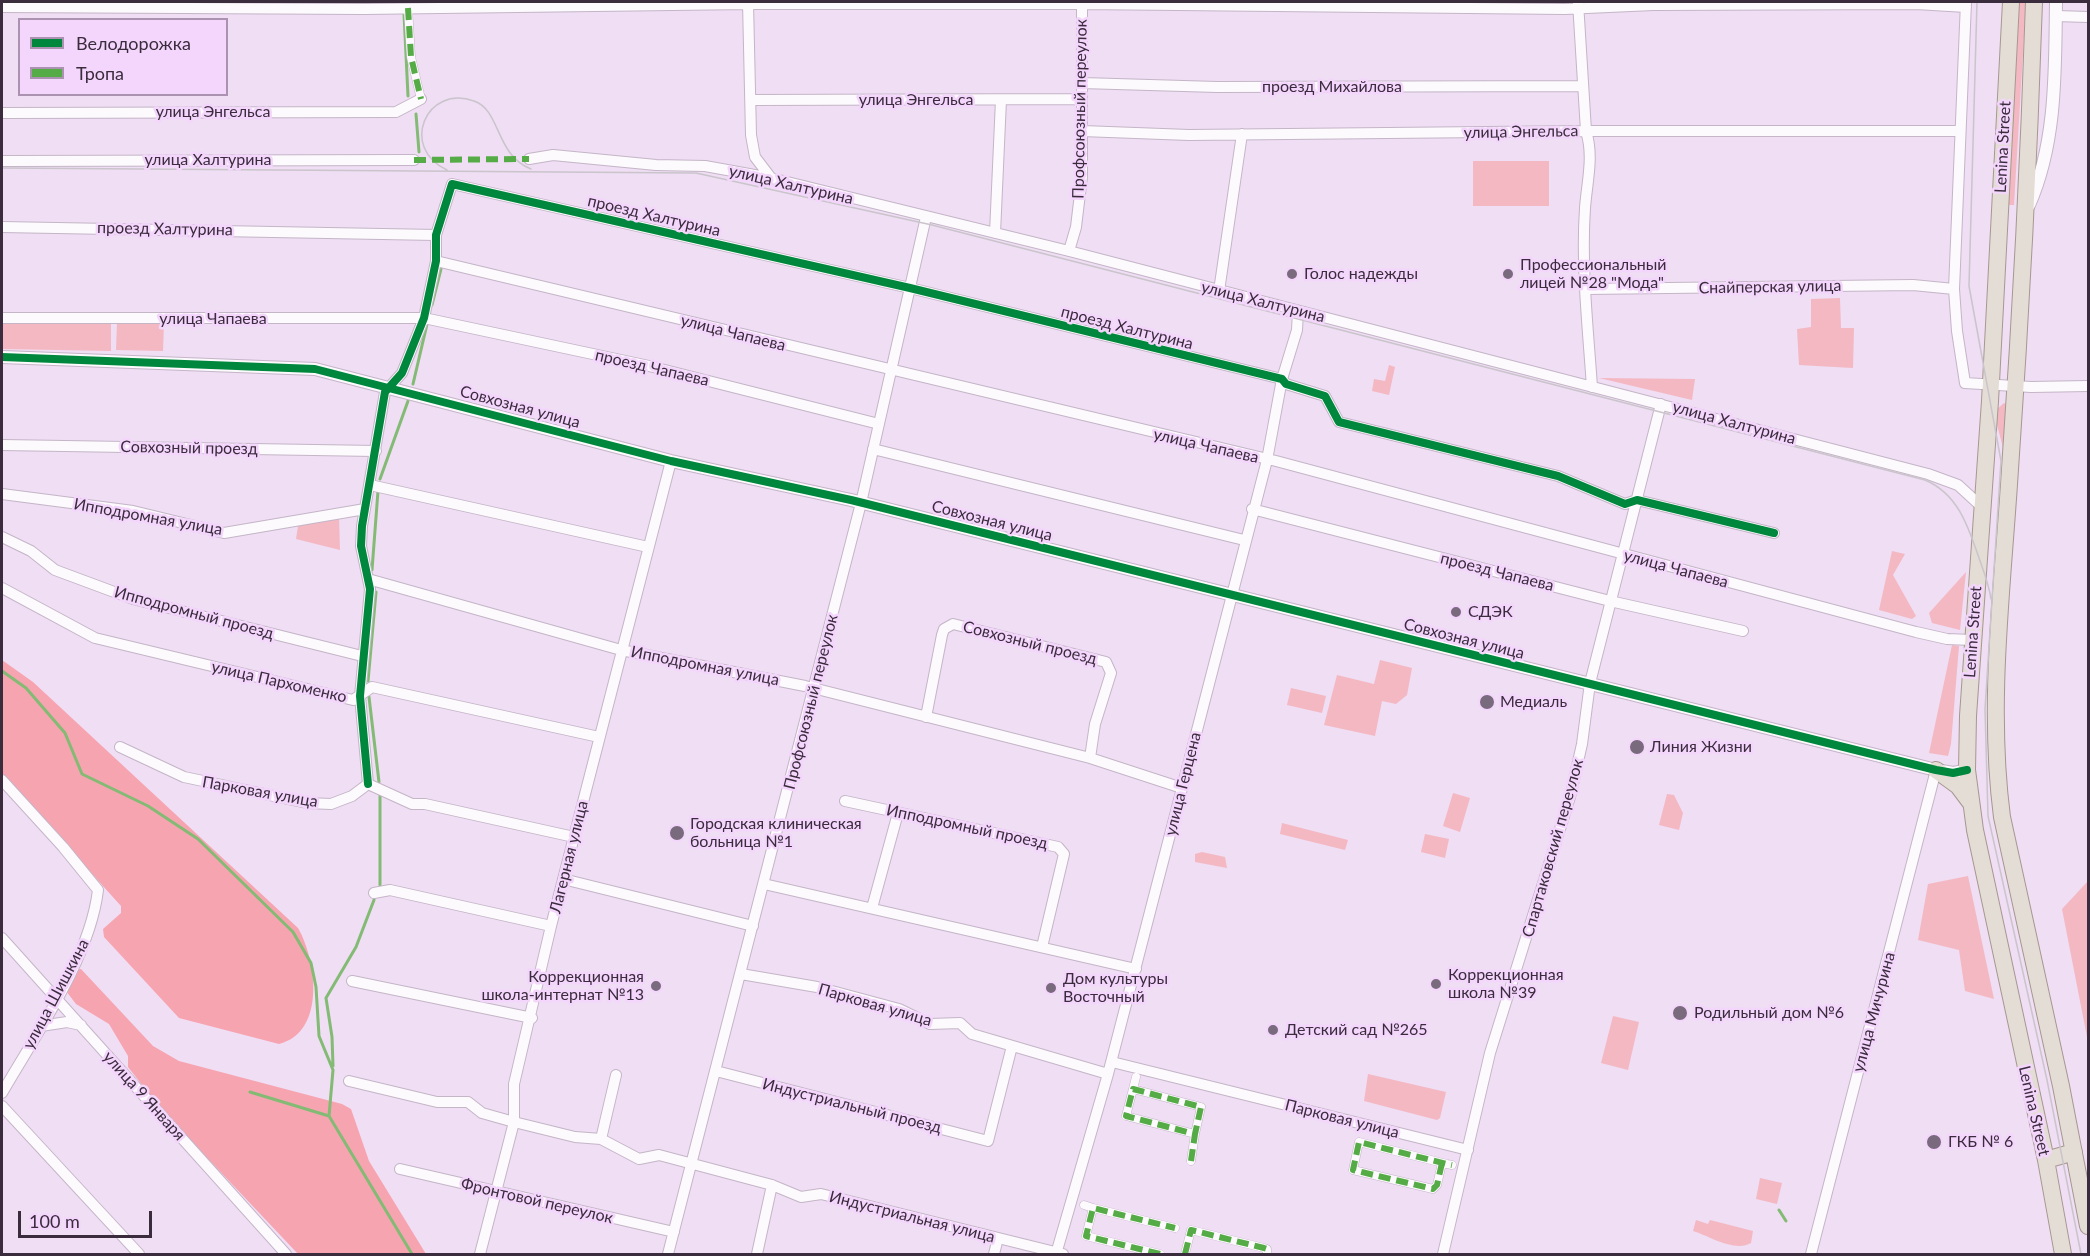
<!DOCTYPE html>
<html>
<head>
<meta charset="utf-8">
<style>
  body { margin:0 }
  #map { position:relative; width:2090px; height:1256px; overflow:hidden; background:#efdef4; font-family:Lato,sans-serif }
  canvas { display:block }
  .frame { position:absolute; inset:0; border:3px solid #3a2b3d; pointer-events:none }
  .legend { position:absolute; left:18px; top:18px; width:210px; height:78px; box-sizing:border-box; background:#f4d6fc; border:2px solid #aa92b0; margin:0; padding:8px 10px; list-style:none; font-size:18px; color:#3a2b3d }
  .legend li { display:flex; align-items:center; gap:12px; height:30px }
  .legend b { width:30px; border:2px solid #aa92b0 }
  .scale { position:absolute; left:18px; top:1211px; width:134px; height:27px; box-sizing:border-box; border:3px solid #3a2b3d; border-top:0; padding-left:8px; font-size:18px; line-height:21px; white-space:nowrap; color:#3a2b3d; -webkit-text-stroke:4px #f4d6fc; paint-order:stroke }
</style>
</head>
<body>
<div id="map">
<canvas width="2090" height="1256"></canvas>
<div class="frame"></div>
<ul class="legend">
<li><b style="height:8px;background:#00873e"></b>Велодорожка</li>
<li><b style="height:8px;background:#55ab46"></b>Тропа</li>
</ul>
<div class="scale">100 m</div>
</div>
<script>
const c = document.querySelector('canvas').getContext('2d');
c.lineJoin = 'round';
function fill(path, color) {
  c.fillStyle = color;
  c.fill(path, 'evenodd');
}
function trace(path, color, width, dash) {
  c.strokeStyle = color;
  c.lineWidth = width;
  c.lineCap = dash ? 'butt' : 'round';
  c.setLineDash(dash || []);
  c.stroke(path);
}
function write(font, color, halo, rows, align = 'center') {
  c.font = font + ' Lato,sans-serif';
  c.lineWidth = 5;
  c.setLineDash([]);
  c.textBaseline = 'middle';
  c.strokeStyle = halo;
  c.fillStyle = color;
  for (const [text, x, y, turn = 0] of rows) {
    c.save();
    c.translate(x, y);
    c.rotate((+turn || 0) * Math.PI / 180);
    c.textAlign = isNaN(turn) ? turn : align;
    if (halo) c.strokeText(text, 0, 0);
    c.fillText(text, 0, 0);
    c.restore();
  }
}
fill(new Path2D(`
  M2016,2h10l-12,203h-10z
  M1473,161h76v45h-76z
  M1840,298l1,30h13l-1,40 -54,-3 -2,-36 14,-2v-28z
  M2,321l109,2v28l-109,-2z
  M117,322l47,1 -1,28 -47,-1z
  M1389,365l6,2 -6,28 -17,-4 2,-12 11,2z
  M1599,378l96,1 -3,21z
  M2004,403l3,2 -1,54 -10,-38v-11z
  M339,517l1,33 -44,-11 2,-13z
  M1892,551l13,3 -12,21 23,41 -4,3 -33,-9z
  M1966,572l-6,58 -28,-7 -3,-10z
  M1952,645l7,1 -8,98 -3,12 -19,-3z
  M1380,660l32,8 -5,27 -11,9 -14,-3 -7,35 -51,-11 13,-50 37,9z
  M1291,688l35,8 -4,17 -35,-8z
  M1453,793l17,5 -10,34 -17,-6z
  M1667,794l7,1 9,18 -4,17 -20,-5z
  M1282,823l66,17 -3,10 -65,-16z
  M1425,834l24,5 -4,19 -24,-6z
  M1202,852l23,5 2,11 -32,-6v-8z
  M1968,876l26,123 -29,-8 -6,-41 -41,-10 10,-56z
  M2088,881v161l-26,-133z
  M1613,1016l26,6 -11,48 -27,-7z
  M1368,1074l78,18 -6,26 -3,2 -73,-19z
  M1760,1178l22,5 -5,21 -21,-5z
  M1696,1220l12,4 2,-4 43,11 -2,12c-16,10 -44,-8 -58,-12z`), '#f4b8c2');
fill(new Path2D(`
  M2,660l31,22 265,246c19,33 28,104 -19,116l-100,-26 -75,-81 -1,-8 18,-16v-7l-119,-132z
  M81,969l72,77 26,15 163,43 9,5 18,52 57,93h-128l-137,-145 -33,-42v-11l-19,-32 -33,-20 -10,-13 8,-21z`), '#f7a4b1');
trace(new Path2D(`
  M404,14l4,82
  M416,114l3,38
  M432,305l9,-36
  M413,384l15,-64
  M380,479l28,-78
  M372,570l6,-79
  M2,671l24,17 39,45 17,41 66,32 50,33 95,93 18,31 5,24 3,49 14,34 -4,46 83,138
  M368,681l8,-89
  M369,697l10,85
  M380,885v-89
  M333,1066l-1,-29 -6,-39 30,-51 18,-47
  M250,1092l79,24
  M1779,1210l7,11`), '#83ba74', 3);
const pedestrian = new Path2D(`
  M408,8l3,49 10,42
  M1133,1089l3,-12
  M1191,1161l4,-27 -69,-18 7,-27 68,18 -6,27
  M1442,1163l-5,22 -4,4 -80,-19 6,-28 88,22 5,1
  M1084,1205l9,3
  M1160,1254l-74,-18 7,-28 82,20
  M1185,1254l6,-24 73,18 3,1v5`);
const minor = new Path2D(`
  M748,2l3,133 4,22 16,21
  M1578,2l8,129c8,26 1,50 -1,77 -4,59 3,120 7,179
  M1966,2l-12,287 3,42 8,52 66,4 57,-1
  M2,7l362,2 384,-5h334l483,5 88,-4 263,-1 50,3
  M2056,16l32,1
  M1082,83l135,4 366,-1
  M751,100l330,-1
  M2,113l394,-1 25,-13
  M1082,131l107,4 397,-4h374
  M529,159l24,-4 103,10 49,1 66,12 298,73 859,223 30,11 24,22
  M2,161l412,-1
  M2,227l434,8
  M995,233l6,-133
  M1069,251l7,-24 6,-50v-175
  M436,261l840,200 640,171 31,7 25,1
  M1587,289l326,-4 41,4
  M1219,291l23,-157
  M2,318h422l225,48 230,58
  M2,445l374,6
  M873,449l371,91
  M370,485l278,62
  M2,494l131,17 91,22 141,-24
  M1252,509l358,92 133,30
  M2,537l29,14 24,19 78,29 229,57
  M368,579l253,71 184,36 285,72 92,30
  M2,588l93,50 258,62 19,-13 227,50
  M926,717l16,-82 2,-6 9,-5 153,38 5,11 -16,51 -5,34
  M120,747l64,30 123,26 24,1 21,-8 16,-12 44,20h13l149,33
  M2,780l61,67 35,43c-8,68 -62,144 -96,203
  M368,784l-8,-88 10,-107 -9,-43 1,-20 23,-134 17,-19 22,-55 12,-57v-26l16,-51 458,104 372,91 4,5 39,12 14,26 219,54 67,28 12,-4 137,33
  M845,801l213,46 6,7 -22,93
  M563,879l190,47
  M764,884l372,85
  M374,893l16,-3 161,36
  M872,908l26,-95
  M2,938l284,316
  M741,974l76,13 82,22 31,15 30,-1 12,11 136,40
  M352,981l180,37
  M41,1026l26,-4 14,3
  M1112,1062l356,88
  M716,1071l272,70 24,-95
  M349,1081l88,21h31l14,11 32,9 61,15 26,2 38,20 20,-4 113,30 29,12 20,-3 242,60
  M2,1106l137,148
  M601,1139l15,-64
  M400,1169l274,63
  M480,1254l34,-132v-38l37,-158 120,-465
  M668,1254l193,-751 65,-286
  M757,1254l15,-69
  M994,1254l4,-16
  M1056,1254l52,-180 159,-614 15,-81 15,-49 1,-19
  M1443,1254l47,-201 80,-256 12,-53 8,-61 71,-279
  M1811,1254l125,-484`);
const tertiary = new Path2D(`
  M2029,205c28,-63 26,-136 27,-203
  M2,357l313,12 356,92 180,39 1085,270 17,3 14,-3`);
const primary = new Path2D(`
  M2011,2l-21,399 -22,315 -1,54 8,60 71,330 17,94
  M2034,2c-5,155 -13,311 -24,467 -7,115 -23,233 -8,348l59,269 27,140
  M1936,770l22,16 12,16
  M2046,1160l28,-8`);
trace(pedestrian, '#c4b5c7', 9);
trace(minor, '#c4b5c7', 12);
trace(tertiary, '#c4b5c7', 14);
trace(primary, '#a79791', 18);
trace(pedestrian, '#fdfafd', 8);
trace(minor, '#fdfafd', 10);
trace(tertiary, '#fdfafd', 12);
trace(primary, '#e4ddd6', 16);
trace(new Path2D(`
  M1977,2l-8,284 32,175 -16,248 3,107 59,264 34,174
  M2,168l694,5 236,52 993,255c33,14 43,46 54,78 5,14 10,27 12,41
  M447,170c-48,-22 -21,-86 27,-69 27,9 21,54 57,68`), '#cac4cb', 1.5);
trace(new Path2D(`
  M408,8l3,49 10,42
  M414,160l115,-1
  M1191,1161l4,-27 -69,-18 7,-27 68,18 -6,27
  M1442,1163l-5,22 -4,4 -80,-19 6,-28 88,22 5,1
  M1160,1254l-74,-18 7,-28 82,20
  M1185,1254l6,-24 73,18 3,1v5`), '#55ab46', 6, [12, 6]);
trace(new Path2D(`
  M2,357l313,12 356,92 180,39 1085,270 17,3 14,-3
  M368,784l-8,-88 10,-107 -9,-43 1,-20 23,-134 17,-19 22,-55 12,-57v-26l16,-51 458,104 372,91 4,5 39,12 14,26 219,54 67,28 12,-4 137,33`), '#00873e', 8);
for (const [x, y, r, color] of [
  [1292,274,6,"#796a7d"],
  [1508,274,6,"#796a7d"],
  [1456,612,6,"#796a7d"],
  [1487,702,8,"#796a7d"],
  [1637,747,8,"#796a7d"],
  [677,833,8,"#796a7d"],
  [1436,984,6,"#796a7d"],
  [656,986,6,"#796a7d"],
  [1051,988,6,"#796a7d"],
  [1680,1013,8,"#796a7d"],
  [1273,1030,6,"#796a7d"],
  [1934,1142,8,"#796a7d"]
]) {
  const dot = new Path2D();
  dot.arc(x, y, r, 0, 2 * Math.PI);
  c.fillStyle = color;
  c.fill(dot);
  trace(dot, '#f4d6fc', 2);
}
write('16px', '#3a2b3d', '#f4d6fc', [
  ["проезд Михайлова",1332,87],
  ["улица Энгельса",916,100],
  ["Профсоюзный переулок",1080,109,-89],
  ["улица Энгельса",213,112],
  ["улица Энгельса",1521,132,-1],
  ["Lenina Street",2003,147,-87],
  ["улица Халтурина",208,160],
  ["улица Халтурина",791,185,13],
  ["проезд Халтурина",654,216,13],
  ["проезд Халтурина",165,229,1],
  ["Снайперская улица",1770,287,-1],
  ["улица Халтурина",1263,302,14],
  ["улица Чапаева",213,319],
  ["проезд Халтурина",1127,328,14],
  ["улица Чапаева",733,333,14],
  ["проезд Чапаева",652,368,13],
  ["Совхозная улица",520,407,15],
  ["улица Халтурина",1734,423,15],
  ["улица Чапаева",1206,446,13],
  ["Совхозный проезд",189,448,1],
  ["Ипподромная улица",148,517,10],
  ["Совхозная улица",992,521,14],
  ["улица Чапаева",1676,569,15],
  ["проезд Чапаева",1497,572,14],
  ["Ипподромный проезд",194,613,15],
  ["Lenina Street",1973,632,-86],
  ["Совхозная улица",1464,639,14],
  ["Совхозный проезд",1030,643,14],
  ["Ипподромная улица",705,666,11],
  ["улица Пархоменко",279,682,13],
  ["Профсоюзный переулок",811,702,-76],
  ["улица Герцена",1183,784,-76],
  ["Парковая улица",260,792,10],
  ["Ипподромный проезд",967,827,12],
  ["Спартаковский переулок",1553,848,-74],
  ["Лагерная улица",569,857,-76],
  ["улица Шишкина",56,994,-62],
  ["Парковая улица",875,1005,16],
  ["улица Мичурина",1874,1012,-75],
  ["улица 9 Января",144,1096,48],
  ["Индустриальный проезд",852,1106,14],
  ["Lenina Street",2034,1111,77],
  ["Парковая улица",1342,1119,14],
  ["Фронтовой переулок",537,1201,13],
  ["Индустриальная улица",912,1217,14]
]);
write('16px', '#3a2b3d', '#f4d6fc', [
  ["Профессиональный",1520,265],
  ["лицей №28 \"Мода\"",1520,283],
  ["Голос надежды",1304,274],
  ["СДЭК",1468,612],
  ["Медиаль",1500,702],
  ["Линия Жизни",1650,747],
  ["Городская клиническая",690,824],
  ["больница №1",690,842],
  ["Коррекционная",1448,975],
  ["школа №39",1448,993],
  ["Коррекционная",644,977,"right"],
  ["школа-интернат №13",644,995,"right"],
  ["Дом культуры",1063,979],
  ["Восточный",1063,997],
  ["Родильный дом №6",1694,1013],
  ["Детский сад №265",1285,1030],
  ["ГКБ № 6",1948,1142]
], 'left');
</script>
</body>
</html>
